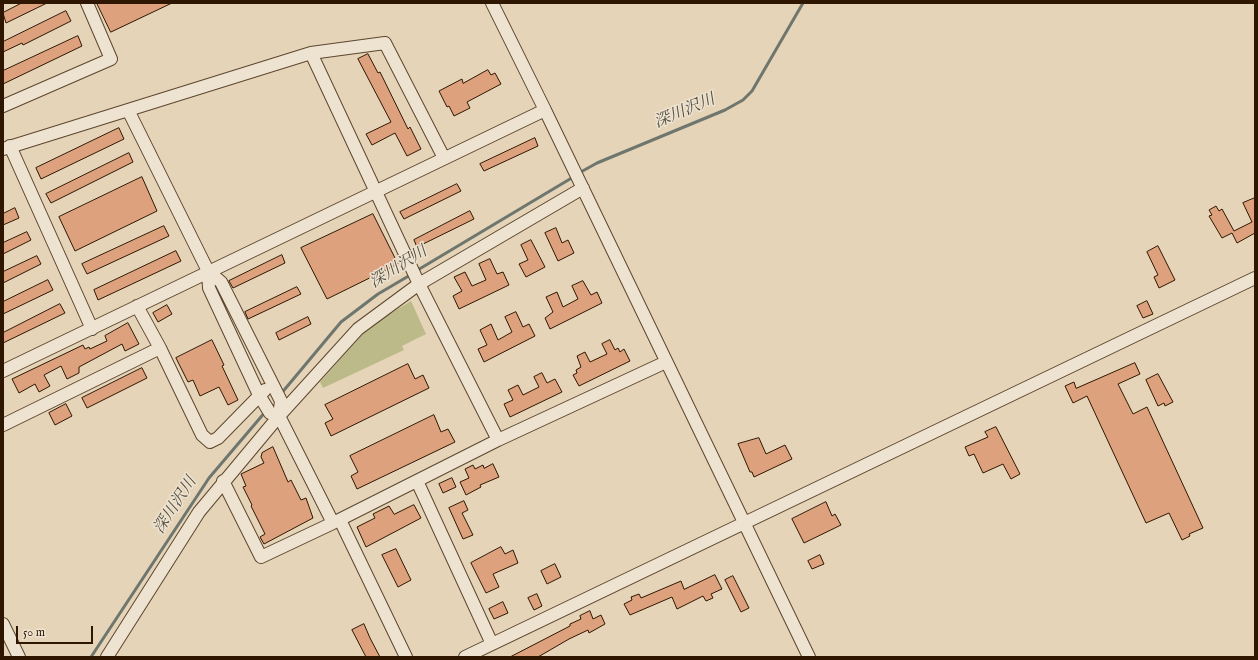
<!DOCTYPE html>
<html>
<head>
<meta charset="utf-8">
<style>
  body { margin:0 }
  #map { position:relative; width:1258px; height:660px; overflow:hidden; background:#e5d4b8; font-family:"IM FELL English",serif }
  canvas { display:block }
  .frame { position:absolute; inset:0; border:4px solid #2e1600; pointer-events:none }
  .scale { position:absolute; left:16px; top:626px; width:77px; height:18px; box-sizing:border-box; border:2px solid #2e1600; border-top:0; padding-left:5px; font-size:12px; line-height:14px; white-space:nowrap; color:#2e1600; -webkit-text-stroke:3px #eee3d1; paint-order:stroke }
</style>
</head>
<body>
<div id="map">
<canvas width="1258" height="660"></canvas>
<div class="frame"></div>
<div class="scale">50 m</div>
</div>
<script>
const c = document.querySelector('canvas').getContext('2d');
c.lineJoin = 'round';
function fill(path, color) {
  c.fillStyle = color;
  c.fill(path, 'evenodd');
}
function trace(path, color, width, dash) {
  c.strokeStyle = color;
  c.lineWidth = width;
  c.lineCap = dash ? 'butt' : 'round';
  c.setLineDash(dash || []);
  c.stroke(path);
}
function write(font, color, halo, rows, align = 'center') {
  c.font = font + ' "IM FELL English","Noto Serif JP",serif';
  c.lineWidth = 3;
  c.setLineDash([]);
  c.textBaseline = 'middle';
  c.strokeStyle = halo;
  c.fillStyle = color;
  for (const [text, x, y, turn = 0] of rows) {
    c.save();
    c.translate(x, y);
    c.rotate((+turn || 0) * Math.PI / 180);
    c.textAlign = isNaN(turn) ? turn : align;
    if (halo) c.strokeText(text, 0, 0);
    c.fillText(text, 0, 0);
    c.restore();
  }
}
fill(new Path2D(`
  M411,301l15,33 -24,12 2,4 -81,38 -3,-6 50,-56z`), '#bdba89');
trace(new Path2D(`
  M579,173l18,-10 128,-53 18,-10 9,-9 51,-88
  M416,271l159,-95
  M280,395l61,-73 37,-28 34,-20
  M91,657l118,-179 57,-67`), '#6e766e', 3);
const building = new Path2D(`
  M22,3h25l-41,20 -3,-10z
  M97,3h75l-61,29z
  M66,11l5,10 -48,24 -1,-2 -19,9v-10z
  M78,36l4,10 -79,38v-13z
  M368,54l10,19 2,-1 28,57 2,-2 11,22 -14,7 -12,-23 -23,12 -6,-11 25,-12 -33,-63z
  M488,70l3,5 4,-2 6,11 -34,18 3,6 -16,8 -5,-10 -2,1 -8,-16 23,-12 1,4z
  M119,128l5,11 -83,40 -5,-11z
  M535,138l3,8 -54,25 -4,-7z
  M129,153l4,9 -82,41 -5,-9z
  M142,177l15,34 -82,40 -16,-34z
  M457,184l4,7 -57,28 -4,-7z
  M1255,198v35l-18,10 -5,-10 -10,5 -13,-22 3,-1 -3,-5 7,-4 3,5 3,-2 12,22 18,-9 -9,-19z
  M15,208l4,10 -16,7v-11z
  M470,211l4,8 -57,28 -3,-7z
  M373,214l25,50 -71,35 -26,-51z
  M164,226l5,10 -82,38 -5,-10z
  M556,228l6,15 6,-3 6,13 -16,8 -13,-28z
  M27,232l4,8 -28,14v-11z
  M531,240l14,27 -19,10 -7,-13 9,-4 -7,-15z
  M1158,246l17,34 -16,8 -5,-11 4,-2 -11,-23z
  M176,251l5,10 -83,39 -4,-10z
  M282,255l3,8 -52,25 -4,-7z
  M37,256l4,8 -38,19v-11z
  M490,259l7,15 6,-2 6,13 -50,24 -6,-13 9,-5 -8,-14 11,-5 7,14 14,-6 -7,-16z
  M48,280l5,10 -50,24v-12z
  M583,281l8,14 6,-3 5,11 -52,26 -5,-11 8,-6 -7,-15 11,-5 6,15 15,-8 -6,-13z
  M297,287l4,7 -53,25 -3,-7z
  M1147,301l6,13 -10,4 -6,-12z
  M60,304l5,9 -62,30v-10z
  M167,305l5,9 -14,8 -5,-9z
  M516,312l7,15 6,-3 6,12 -51,26 -6,-13 9,-4 -7,-15 11,-6 7,16 14,-8 -7,-15z
  M308,317l3,7 -32,16 -3,-7z
  M128,323l11,21 -14,7 -3,-7 -43,23v6l-12,6 -6,-13 -17,9 6,11 -11,6 -4,-8 -16,9 -7,-14 71,-34 2,4 4,-2 1,2 17,-8 -2,-5z
  M212,340l12,25 -2,1 16,34 -10,5 -9,-18 -19,9 -7,-16 -5,2 -12,-24z
  M610,340l5,10 3,-2 2,4 4,-3 6,12 -51,25 -6,-11 4,-2 -1,-3 5,-3 -4,-11 8,-4 5,10 17,-8 -5,-10z
  M1135,363l5,11 -22,10 15,30 14,-7 56,121 -14,6 1,2 -8,4 -13,-27 -23,10 -59,-127 -14,7 -8,-17 9,-4 2,6z
  M408,364l7,15 8,-4 6,13 -98,48 -6,-13 8,-4 -8,-14z
  M142,368l5,10 -60,30 -5,-10z
  M542,373l5,10 8,-4 7,13 -52,25 -6,-13 9,-4 -5,-10 10,-5 5,10 16,-8 -5,-10z
  M1158,374l15,28 -8,4 -1,-3 -6,3 -12,-26z
  M66,404l6,12 -17,9 -6,-12z
  M434,415l7,17 7,-3 7,13 -98,47 -6,-13 7,-4 -8,-16z
  M996,427l24,47 -9,5 -8,-15 -20,9 -9,-19 -5,2 -4,-9 23,-10 -3,-5z
  M759,438l7,16 19,-9 7,14 -38,18 -2,-5h-2l-12,-28z
  M273,447l15,35 3,-2 10,20 5,-2 7,20 -49,26 -4,-7 5,-3 -14,-28 1,-1 -9,-18 3,-1 -5,-12 23,-11 -3,-6 1,-4z
  M493,464l6,13 -19,8 1,2 -15,8 -6,-13 9,-4 -4,-9 8,-4 2,4 8,-4 1,3z
  M452,478l4,9 -13,6 -4,-9z
  M464,501l4,9 -6,3 11,22 -10,4 -14,-31z
  M826,502l6,14 3,-2 6,11 -37,18 -12,-24z
  M414,505l7,13 -55,29 -9,-20 18,-9 -2,-4 16,-8 5,8z
  M501,547l4,7 8,-4 5,13 -25,11 6,13 -13,6 -15,-30z
  M396,549l15,31 -13,7 -16,-32z
  M820,555l4,9 -12,5 -4,-8z
  M555,564l6,13 -14,7 -6,-13z
  M715,575l7,14 -11,5 2,4 -7,3 -3,-5 -26,13 -5,-12 -42,18 -6,-11 8,-4 -1,-3 8,-3 2,4 40,-17 3,8z
  M733,576l16,32 -8,4 -16,-32z
  M537,594l5,12 -8,4 -6,-12z
  M503,602l5,11 -14,6 -5,-10z
  M590,611l3,8 8,-4 4,9 -16,9 -1,-3 -19,9 -31,18h-28l60,-31v-2l11,-5 -1,-3z
  M364,624l6,14 10,19h-14l-14,-27z`);
fill(building, '#dda27d');
trace(building, '#2e1600', 1);
const minor = new Path2D(`
  M492,3l53,107
  M311,53l74,-10 59,115
  M3,106l108,-47 -24,-56
  M128,110l80,161 1,17 50,107 11,18 9,3
  M10,146l82,183
  M3,149l308,-96 108,231 79,156
  M208,271l13,11 60,119 -2,15 54,107
  M137,306l23,42 42,87 8,7 8,-4 47,-48
  M3,371l542,-261 264,547
  M3,425l157,-77
  M223,481l38,76 72,-34 165,-83 168,-78
  M417,481l75,163
  M340,520l66,137
  M3,624l16,33
  M107,657l92,-145 80,-96 79,-87 61,-45 164,-96
  M465,657l790,-379`);
trace(minor, '#5c462e', 14);
trace(minor, '#eee3d1', 12);
write('italic 16px', '#534e40', '#eee3d1', [
  ["深川沢川",685,112,-23],
  ["深川沢川",399,268,-32],
  ["深川沢川",176,506,-57]
]);
</script>
</body>
</html>
